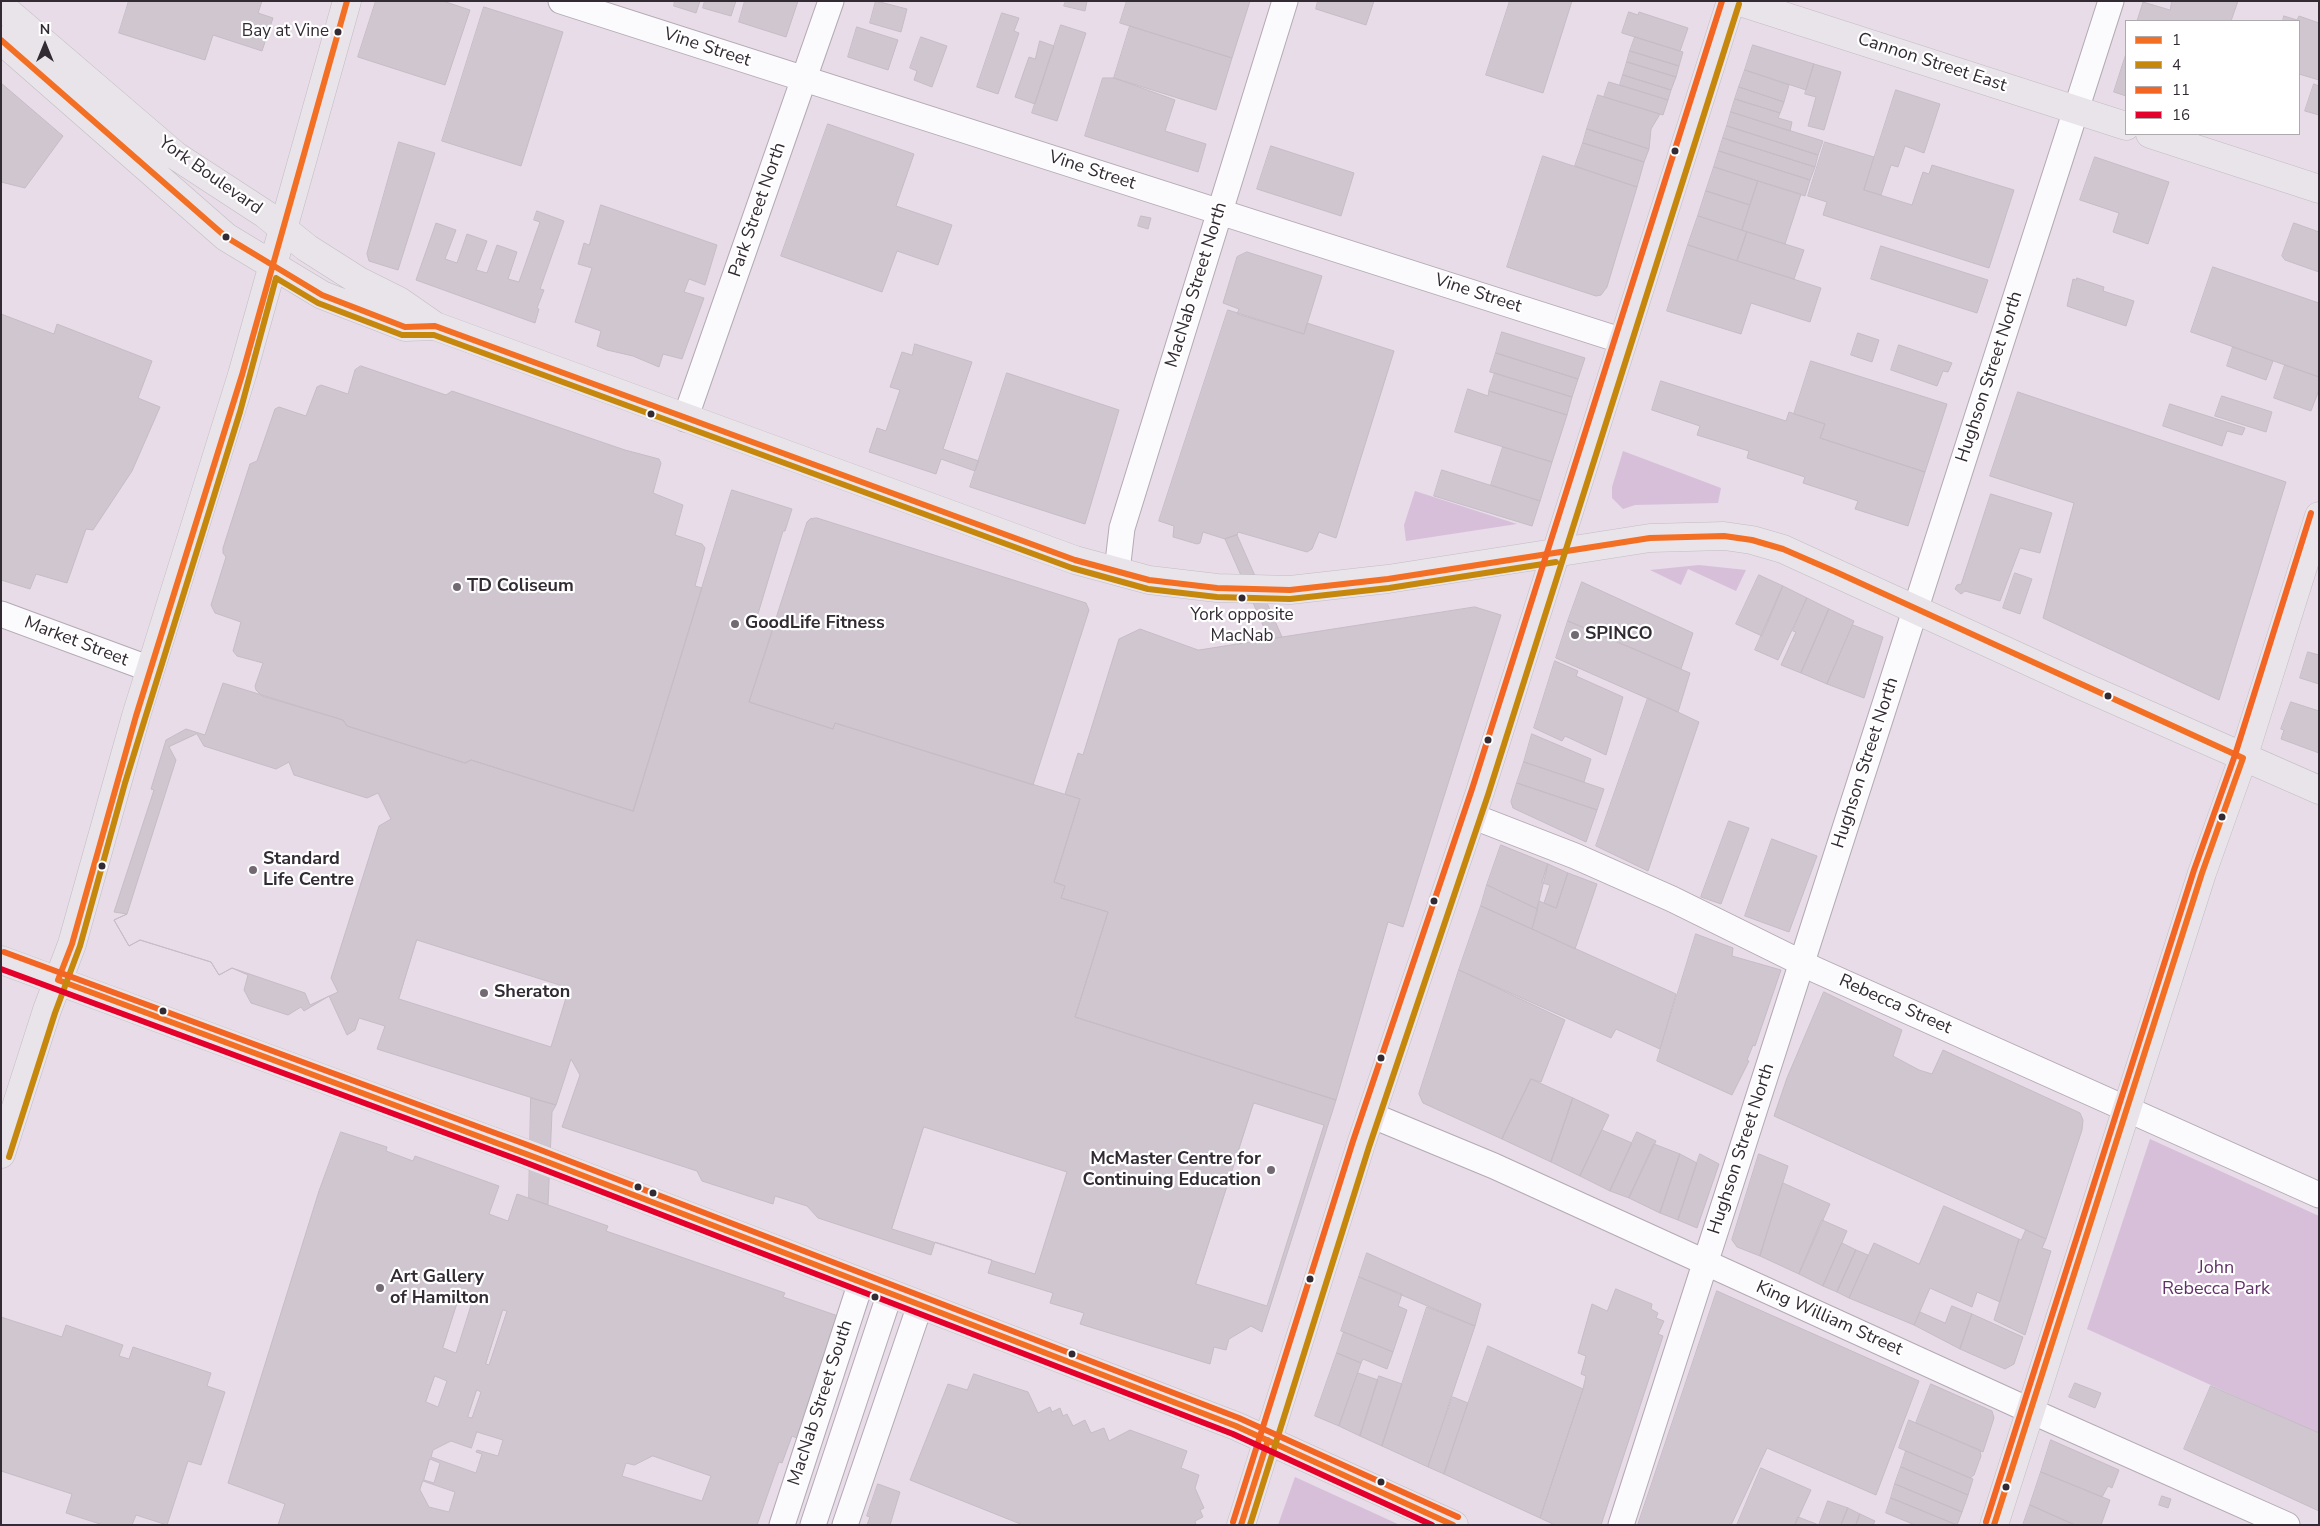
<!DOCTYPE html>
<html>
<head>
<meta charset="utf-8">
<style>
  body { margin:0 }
  #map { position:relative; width:2320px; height:1526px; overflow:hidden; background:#e7dce8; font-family:"Nunito Sans",sans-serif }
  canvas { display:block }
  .frame { position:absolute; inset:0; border:2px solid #332b34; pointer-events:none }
  .legend { position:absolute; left:2125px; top:20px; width:175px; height:115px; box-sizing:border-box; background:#fff; border:1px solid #adaaae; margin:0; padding:6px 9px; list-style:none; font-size:15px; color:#332b34 }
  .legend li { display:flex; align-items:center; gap:10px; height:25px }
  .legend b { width:25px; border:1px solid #adaaae }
  .north { position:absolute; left:20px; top:20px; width:50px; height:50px; -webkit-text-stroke:4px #fff; paint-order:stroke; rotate:0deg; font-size:14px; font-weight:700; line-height:20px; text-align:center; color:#332b34 }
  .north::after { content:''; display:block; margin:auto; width:18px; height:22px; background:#332b34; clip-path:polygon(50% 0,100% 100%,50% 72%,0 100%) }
</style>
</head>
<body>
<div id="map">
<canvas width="2320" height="1526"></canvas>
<div class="frame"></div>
<ul class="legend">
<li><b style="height:6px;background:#f26f23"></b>1</li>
<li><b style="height:6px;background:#c6870d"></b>4</li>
<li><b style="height:6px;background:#f26522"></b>11</li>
<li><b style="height:6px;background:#e4002b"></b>16</li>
</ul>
<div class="north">N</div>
</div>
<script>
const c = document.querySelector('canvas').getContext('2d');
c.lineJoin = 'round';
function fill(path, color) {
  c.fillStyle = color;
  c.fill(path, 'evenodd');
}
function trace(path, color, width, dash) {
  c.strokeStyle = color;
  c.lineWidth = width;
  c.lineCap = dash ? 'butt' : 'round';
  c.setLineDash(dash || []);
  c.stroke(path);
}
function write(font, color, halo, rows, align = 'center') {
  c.font = font + ' "Nunito Sans",sans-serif';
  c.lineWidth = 4.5;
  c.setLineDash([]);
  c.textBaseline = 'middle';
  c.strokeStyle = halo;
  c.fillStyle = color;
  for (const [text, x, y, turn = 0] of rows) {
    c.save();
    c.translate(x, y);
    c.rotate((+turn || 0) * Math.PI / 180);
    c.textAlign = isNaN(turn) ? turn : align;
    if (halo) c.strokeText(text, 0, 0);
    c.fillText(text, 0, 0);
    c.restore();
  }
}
fill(new Path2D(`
  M1623,451l98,37 -3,15 -83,2 -12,4 -11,-11v-11z
  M1415,491l102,33 -111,17 -2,-16z
  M1699,565l47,5 -10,21 -48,-22 -7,16 -31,-15z
  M2150,1139l169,77v218l-232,-105z
  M1295,1477l105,48h-122z`), '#d7bfda');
const building = new Path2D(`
  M129,1h133l-4,12 15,5 -11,33 -49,-16 -8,25 -86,-27z
  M376,1h67l27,9 -25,75 -87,-28z
  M675,1h25l-4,12 -22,-7z
  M705,1h31l-5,15 -28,-8z
  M745,1h53l-12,36 -47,-15z
  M876,1l31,8 -6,23 -31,-9z
  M1066,1h21l-2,10 -21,-5z
  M1127,1h123l-18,57 -112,-35z
  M1318,1h56l-8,24 -50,-16z
  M1510,1h62l-29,92 -57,-18z
  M2172,1h66l-7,20h-94l6,-19 27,8z
  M484,7l79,25 -42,134 -79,-25z
  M1629,12l9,3 1,-3 49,16 -8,23 -58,-18z
  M1002,13l17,5 -5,13 5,2 -21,61 -21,-7z
  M2284,16l13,4 2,-4 20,7v57l-20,-6v-53h-16z
  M1061,25l25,8 -29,88 -25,-8z
  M1130,26l102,32 -16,52 -102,-32z
  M857,27l41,13 -10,30 -40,-13z
  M921,37l26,9 -15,41 -18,-7 3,-9 -7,-3z
  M1635,37l48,15 -4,14 -49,-15z
  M1040,41l14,5 -19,58 -20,-7 14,-40 6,2z
  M1753,45l61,19 -8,26 -61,-20z
  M1630,51l49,15 -3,11 -49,-15z
  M2126,54v42l-12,-4z
  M1627,62l49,15 -5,13 -48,-15z
  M1814,64l27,8 -17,58 -16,-4 8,-29 -11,-3z
  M1745,70l44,15 -5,17 -45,-15z
  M1623,75l48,15 -3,10 -48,-15z
  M1103,78h11l61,22 -10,31 41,13 -8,28 -113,-36z
  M1609,82l59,18 -5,15 -59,-18z
  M1,83l62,53 -38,52 -24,-6z
  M2314,84l5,2v29l-14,-4z
  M1739,87l45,15 -4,11 -45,-14z
  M1896,90l44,14 -16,49 -19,-7 -7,21 -7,-2 -10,30 -17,-5z
  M1598,95l62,19 -9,15 -2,20 -62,-20z
  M1735,99l45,14 -2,5 14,4 -2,9 -59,-19z
  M1731,112l92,29 -5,14 -91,-29z
  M828,124l86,30 -18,52 56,19 -14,40 -41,-14 -15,41 -101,-36z
  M1727,126l91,29 -3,12 -92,-29z
  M1587,129l62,20 -5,13 -61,-19z
  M1723,138l92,29 -5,13 -91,-29z
  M399,142l36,11 -37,117 -29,-9 -2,-7z
  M1825,142l49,15 -10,33 48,15 11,-33 6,2 3,-9 82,25 -25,78 -166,-53 4,-13 -19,-6z
  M1583,143l61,19 -7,25 -62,-21z
  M1271,146l83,27 -13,43 -84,-27z
  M1719,151l91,29 -5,16 -91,-29z
  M1543,156l94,31 -30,100 -6,8 -5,1 -89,-29z
  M2095,157l74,25 -21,62 -35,-12 6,-19 -39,-13z
  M1714,167l44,14 -8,24 -44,-14z
  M1758,181l43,13 -16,50 -43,-14z
  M1706,191l44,14 -8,25 -44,-14z
  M601,205l116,40 -12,40 -16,-6 -5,13 20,6 -22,61 -19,-5 -4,13 -26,-11 -26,-6 -10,-4 4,-15 -26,-9 17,-54 -14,-4 6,-21 5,2z
  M537,211l27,10 -24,68 4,1 -7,18 2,1 -4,14 -119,-43 20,-57 20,7 -11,29 12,4 10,-29 20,7 -11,29 11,3 10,-28 20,7 -9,27 11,3 21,-60 -6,-2z
  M1141,216l10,2 -3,11 -10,-3z
  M1698,216l49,16 -10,29 -49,-16z
  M2294,223l25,9v40l-34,-12 -3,-4z
  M1747,232l57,18 -10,29 -57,-18z
  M1688,245l133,43 -11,34 -59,-19 -10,31 -74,-23z
  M1881,246l107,34 -11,33 -106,-34z
  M1247,252l75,24 -18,58 -67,-20 2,-5 -16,-6 14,-46z
  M2213,267l106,36v74l-128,-45z
  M2077,278l27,9 -1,4 31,10 -8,25 -59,-20 6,-27 3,1z
  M1228,310l76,24 3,-11 87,28 -58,187 -17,-6 -7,17 -5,3 -69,-20 -1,3 -12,4 -22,-7 -3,11 -3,1 -24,-7 1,-11 -15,-5z
  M1,314l53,20 3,-10 95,37 -14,37 22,9 -28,64 -39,59 -7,-1 -19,54 -31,-9 -6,15 -29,-9z
  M1502,332l83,26 -7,21 -82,-26z
  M1858,333l21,7 -7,22 -21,-7z
  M915,344l57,18 -29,87 36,12 -4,10 -34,-12 -5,15 -67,-22 8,-24 9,3 14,-41 -10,-3 12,-35 10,3z
  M1899,345l53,18 -4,9 -5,-1 -6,15 -46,-16z
  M2233,347l40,14 -7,19 -39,-14z
  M1496,353l82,26 -6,18 -82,-25z
  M1811,361l136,43 -22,68 -105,-34 5,-14 -31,-10z
  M2285,365l34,12v13l-8,21 -37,-13z
  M361,366l85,29 6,-4 173,59 34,9 2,4 -8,30 30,12 -8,30 27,9 3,4 -10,38 7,2 -69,223 -162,-51 -6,3 -118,-37 -4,-6 -81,-24 -6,-6 -1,-4 8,-23 -26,-7 -4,-5 8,-29 -26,-9 -4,-8 15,-48 -3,-4v-5l27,-84 7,-3 18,-52 4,-2 27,9 11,-29 4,-2 27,9 7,-24z
  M1007,373l112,37 -34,114 -115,-37z
  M1495,373l77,24 -5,18 -78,-24z
  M1661,381l125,40 3,-9 36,12 -5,14 105,34 -17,54 -53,-17 3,-8 -55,-18 2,-6 -58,-19 2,-7 -52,-16 3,-9 -48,-16z
  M1468,389l20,7 1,-5 78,24 -15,47 -97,-30z
  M2018,392l268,90 -67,218 -176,-82 31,-115 -84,-27z
  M2222,396l50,16 -6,20 -51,-16z
  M2170,404l75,24 -3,7 -15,-4 -5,15 -59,-20z
  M1503,447l49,15 -12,39 -49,-16z
  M1442,470l98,31 -8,25 -98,-30z
  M732,490l60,19 -7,22h-2l-26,86 18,6 -26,79 84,27 2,-6 245,76 -26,83 11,4 -4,12 47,14 -33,105 261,83 -74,232 -11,-6 -22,13 -3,11 -12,-3 -4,17 -130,-40 4,-11 -34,-10 3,-10 -65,-20 4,-13 -57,-18 -4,13 -113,-37 -11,-12 -32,-10 -2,8 -71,-23 -5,-10 -135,-44 18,-52 -9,-16 -15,46 -17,-5 -162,-51 8,-23 -26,-8 -4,12 -8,5 -18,-39 -25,15 -3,-4 -13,8 -37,-12 -7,-13 4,-15 -16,-7 -13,7 -8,-13 -71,-22 -11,6 -15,-26 13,-6 -13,-2 40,-122 -3,-1 15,-49 20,-11 19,6 18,-52 120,37 4,6 118,37 6,-3 162,51z
  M1991,494l61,19 -12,40 -20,-5 -20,53 -35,-10 -4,3 -6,-5 2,-4 4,-1z
  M817,518l269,85 3,7 -56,175 -198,-62 -2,6 -84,-27 58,-180 3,-3z
  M1237,535l45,102 -13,2 -44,-100z
  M2015,573l17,6 -12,35 -17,-6z
  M1759,575l24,11 -21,50 -26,-12z
  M1582,582l111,51 -12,36 -113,-48z
  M1783,586l24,12 -29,62 -23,-10z
  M1807,598l22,11 -28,64 -20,-8 15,-33 -3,-1z
  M1475,607l26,8 -98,312 -15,-5 -52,178 -261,-83 33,-105 -47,-14 4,-12 -11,-4 26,-83 -15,-5 13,-41 5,2 36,-116 21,-10 58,21z
  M1829,609l25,12 -27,63 -26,-11z
  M1568,621l122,52 -12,39 -122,-54z
  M1853,625l30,12 -19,61 -37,-14z
  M2308,652l11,3v29l-19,-6z
  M1555,661l23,10 -2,5 47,21 -17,58 -41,-19 -3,5 -28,-13z
  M1648,698l51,24 -51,149 -52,-25z
  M2291,702l28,9v42l-38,-14 3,-9 -3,-1z
  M197,734l7,12 72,23 13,-7 5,13 73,23 11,-5 13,26 -12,7 -48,152 7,14 -28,13 -5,-12 -73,-25 -13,7 -8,-13 -71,-22 -11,6 -15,-26 13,-6 49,-154 -7,-13z
  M1532,734l59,25 -7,23 -60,-20z
  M1524,762l80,27 -7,21 -80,-27z
  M1517,783l80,27 -11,32 -73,-34 -2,-6z
  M1729,821l20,7 -28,76 -20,-7z
  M1772,839l45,17 -28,76 -44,-16z
  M1501,845l47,19 -11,45 -50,-24z
  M1548,864l20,9 -12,35 -12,-5 6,-18 -8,-2z
  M1568,873l29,11 -22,65 -43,-20 7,-28 17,7z
  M1487,885l51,24 -6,20 -51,-23z
  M1481,906l195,88 -16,55 -44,-20 -5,9 -152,-68z
  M1696,934l37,14 -1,8 49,14 -26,76 -2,-1 -6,15 2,1 -17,34 -75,-34z
  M417,940l152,48 -18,59 -152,-48z
  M1459,970l106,50 -24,62 -10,-3 -29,60 -79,-36 -4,-9z
  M1824,992l78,38 -9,26 26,14 13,4 11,-24 137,63 3,7 -1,10 -36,109 -272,-123 13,-38z
  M1531,1079l42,19 -22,64 -49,-23z
  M531,1098l25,7 -4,7 -4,93 -19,-7z
  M1573,1098l36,17 -29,61 -29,-14z
  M1254,1103l70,22 -57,181 -71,-22z
  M924,1127l143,45 -32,102 -143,-45z
  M1602,1130l30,13 -22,48 -30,-15z
  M341,1132l46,15 -1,4 27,10 2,-5 84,30 -10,28 19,7 9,-27 91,32 -2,5 179,62 -2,4 58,20 -42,122 -7,-3 -10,27 -3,-1 -22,63h-479l7,-21 -57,-21 91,-292zM460,1295l13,4 -17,54 -13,-5zM503,1310l4,1 -18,54 -3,-1zM435,1376l12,5 -9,26 -12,-5zM477,1390l4,2 -9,26 -4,-1zM477,1432l26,8 -5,16 -21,-6 -1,2 6,2 -6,19 -45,-16 2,-7 18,-9 20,7zM653,1456l58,20 -9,25 -80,-25 4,-13 8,2zM430,1459l10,4 -6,20 -10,-3zM423,1481l32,11 -6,20 -20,-5 -9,-17z
  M1637,1132l19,9 -27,57 -19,-7z
  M1654,1144l26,10 -20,59 -31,-15z
  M1680,1154l17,9 -19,57 -18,-7z
  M1700,1154l19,10 -22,64 -19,-8z
  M1759,1154l29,12 -28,90 -23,-9 -5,-7z
  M1783,1183l47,21 -31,70 -39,-18z
  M1944,1206l75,33 -19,63 -23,-10 -5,15 -42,-19 -16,37 -65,-27 25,-55 45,21z
  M1822,1220l25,11 -24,55 -24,-12z
  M2026,1230l20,9 -4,9 9,3 -26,84 -31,-15 25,-81 2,1z
  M1842,1243l14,7 -19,42 -14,-6z
  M1856,1250l12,5 -19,43 -12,-6z
  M1367,1253l114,51 -6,22 -116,-49z
  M1359,1277l43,17 -4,12 9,4 -14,42 -52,-21z
  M1616,1289l36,15 -1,5 7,4 -2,5 8,3 -6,13 5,2 -62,189h-46l-15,-7 43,-129 3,-13 -5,-2 5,-18 -8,-3 14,-49 15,7z
  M1717,1291l202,90 -43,114 -109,-47 -36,77h-93z
  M1952,1306l20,8 -12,35 -46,-24 6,-13 25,11z
  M1427,1307l48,19 -47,141 -46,-21z
  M1972,1314l51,23 -9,27 -9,5 -45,-20z
  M1,1317l61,20 4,-12 57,20 -4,11 10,3 4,-12 78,26 -4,13 18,6 -24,73 -13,-4 -21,64 -31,-10 -4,10h-29l-37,-12 6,-19 -71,-23z
  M1344,1332l49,20 -6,17 -24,-10 -2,4 -24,-10z
  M1488,1346l95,43 -43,129 -96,-44z
  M1337,1353l24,10 -22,63 -24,-10z
  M1358,1373l20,7 -18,56 -21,-10z
  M974,1374l54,18 10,21 12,-6 2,5 8,-4 3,8 4,-2 6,12 12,-6 6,13 13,-5 5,13 21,-11 57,21 -6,17 18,7 -4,13 9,20 -4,2 3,7 -8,4 1,4h-173l-113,-45 38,-96 19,6z
  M1379,1376l23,8 -20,62 -22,-10z
  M2075,1383l26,10 -6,15 -26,-11z
  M1931,1384l61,27 2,7 -11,34 -67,-29z
  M2211,1386l108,47v78l-135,-62z
  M1453,1397l15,6 -24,71 -16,-7z
  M1909,1420l71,30 1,6 -7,19 -4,3 -71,-30z
  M2051,1440l68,30 -7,18 -4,-2 -6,11 -61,-25z
  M1906,1451l67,28 -5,16 -67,-28z
  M1901,1467l67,28 -6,17 -67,-28z
  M1761,1468l50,22 -16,35h-58z
  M2041,1472l69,28 -9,25h-26l-45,-20z
  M878,1484l22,8 -10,33h-23l3,-8 -3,-1z
  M1895,1484l67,28 -5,13 -66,-27z
  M2162,1496l9,3 -3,9 -9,-3z
  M1891,1498l66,27h-42l-29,-12z
  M1828,1501l20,7 -7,17h-22z
  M2030,1505l45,20h-52z
  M1848,1508l12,6 -4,11h-15z
  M1860,1514l15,7 -2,4h-17z
  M1798,1517l21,8h-24z`);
fill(building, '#cfc6d0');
trace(building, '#c5bcc6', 1);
const minor = new Path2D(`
  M561,1l1062,340
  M685,419l146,-418
  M1117,571l5,-43 163,-527
  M1,614l149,55
  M1472,816l103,40 97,43 144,71 503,225
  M1371,1115l123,51 537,245 256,114
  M782,1525l79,-243
  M813,1525l77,-232
  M845,1525l75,-220
  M1621,1525l490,-1524`);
const major = new Path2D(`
  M1737,1l389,125
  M1,6l175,150 89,58 42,34 52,33 40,20 36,25 640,234 74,20 68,8 73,2 98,-11 262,-41 74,-2 28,4 31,9 295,135 241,106
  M1,40l225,197 96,58 83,32 30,-1
  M2150,134l169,55
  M1,960l521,192 714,274 218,99
  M1,1154l46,-144 25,-66 64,-228 106,-341 105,-374
  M1241,1525l120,-381 119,-352 251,-791
  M1994,1525l208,-652 41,-115 76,-242`);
trace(minor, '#b3aab4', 27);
trace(major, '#c2bcc3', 29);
trace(minor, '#fbfafc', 25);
trace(major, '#e9e4ea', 28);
trace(new Path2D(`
  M347,1l-105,374 -106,341 -64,228 -14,36 487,181 691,265 217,99
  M1,40l225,197 96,58 83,32 30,-1 640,234 74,20 68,8 73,2 98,-11 262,-41 74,-2 28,4 31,9 53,23 407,186 -41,115 -208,652
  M1241,1525l27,-85`), '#f26f23', 6);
trace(new Path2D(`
  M9,1157l46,-144 25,-67 45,-163 115,-371 36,-134 42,25 84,32h32l638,233 76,21 69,8 73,2 99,-11 167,-26
  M1250,1525l119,-378 119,-352 251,-791`), '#c6870d', 6);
trace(new Path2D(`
  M4,952l521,192 714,274 219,99
  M1233,1522l120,-381 119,-352 250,-788
  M1986,1522l208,-652 41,-115 76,-242`), '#f26522', 6);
trace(new Path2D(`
  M1,969l518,191 714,274 199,91`), '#e4002b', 6);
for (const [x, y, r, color] of [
  [338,32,4.5,"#332b34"],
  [1675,151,4.5,"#332b34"],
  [226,237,4.5,"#332b34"],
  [651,414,4.5,"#332b34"],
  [457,587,5,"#726973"],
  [1242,598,4.5,"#332b34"],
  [735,624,5,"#726973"],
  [1575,635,5,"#726973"],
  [2108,696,4.5,"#332b34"],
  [1488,740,4.5,"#332b34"],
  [2222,817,4.5,"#332b34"],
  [102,866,4.5,"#332b34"],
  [253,870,5,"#726973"],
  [1434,901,4.5,"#332b34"],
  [484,993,5,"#726973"],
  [163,1011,4.5,"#332b34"],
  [1381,1058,4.5,"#332b34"],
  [1271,1170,5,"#726973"],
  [638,1187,4.5,"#332b34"],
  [653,1193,4.5,"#332b34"],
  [1310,1279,4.5,"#332b34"],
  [380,1288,5,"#726973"],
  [875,1297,4.5,"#332b34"],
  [1072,1354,4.5,"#332b34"],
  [1381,1482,4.5,"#332b34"],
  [2006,1487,4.5,"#332b34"]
]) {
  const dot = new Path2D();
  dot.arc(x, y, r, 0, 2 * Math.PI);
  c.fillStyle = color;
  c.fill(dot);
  trace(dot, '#fff', 2);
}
write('17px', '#332b34', '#fff', [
  ["Bay at Vine",329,32],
  ["York opposite",1242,616,"center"],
  ["MacNab",1242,637,"center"]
], 'right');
write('18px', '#332b34', '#fff', [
  ["Vine Street",707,48,18],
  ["Cannon Street East",1932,63,18],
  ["Vine Street",1092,171,18],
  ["York Boulevard",210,176,35],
  ["Park Street North",758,210,-71],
  ["MacNab Street North",1197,285,-73],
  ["Vine Street",1478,294,18],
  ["Hughson Street North",1990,377,-72],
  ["Market Street",76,642,21],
  ["Hughson Street North",1866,763,-72],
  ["Rebecca Street",1895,1005,24],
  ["Hughson Street North",1742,1149,-72],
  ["King William Street",1829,1319,24],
  ["MacNab Street South",821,1403,-72]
]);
write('bold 18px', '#332b34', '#fff', [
  ["TD Coliseum",467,587],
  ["GoodLife Fitness",745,624],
  ["SPINCO",1585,635],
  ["Standard",263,860],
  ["Life Centre",263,881],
  ["Sheraton",494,993],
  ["McMaster Centre for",1261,1160,"right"],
  ["Continuing Education",1261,1181,"right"],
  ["Art Gallery",390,1278],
  ["of Hamilton",390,1299]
], 'left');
write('18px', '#613068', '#fff', [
  ["John",2216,1269],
  ["Rebecca Park",2216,1290]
]);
</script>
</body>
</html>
